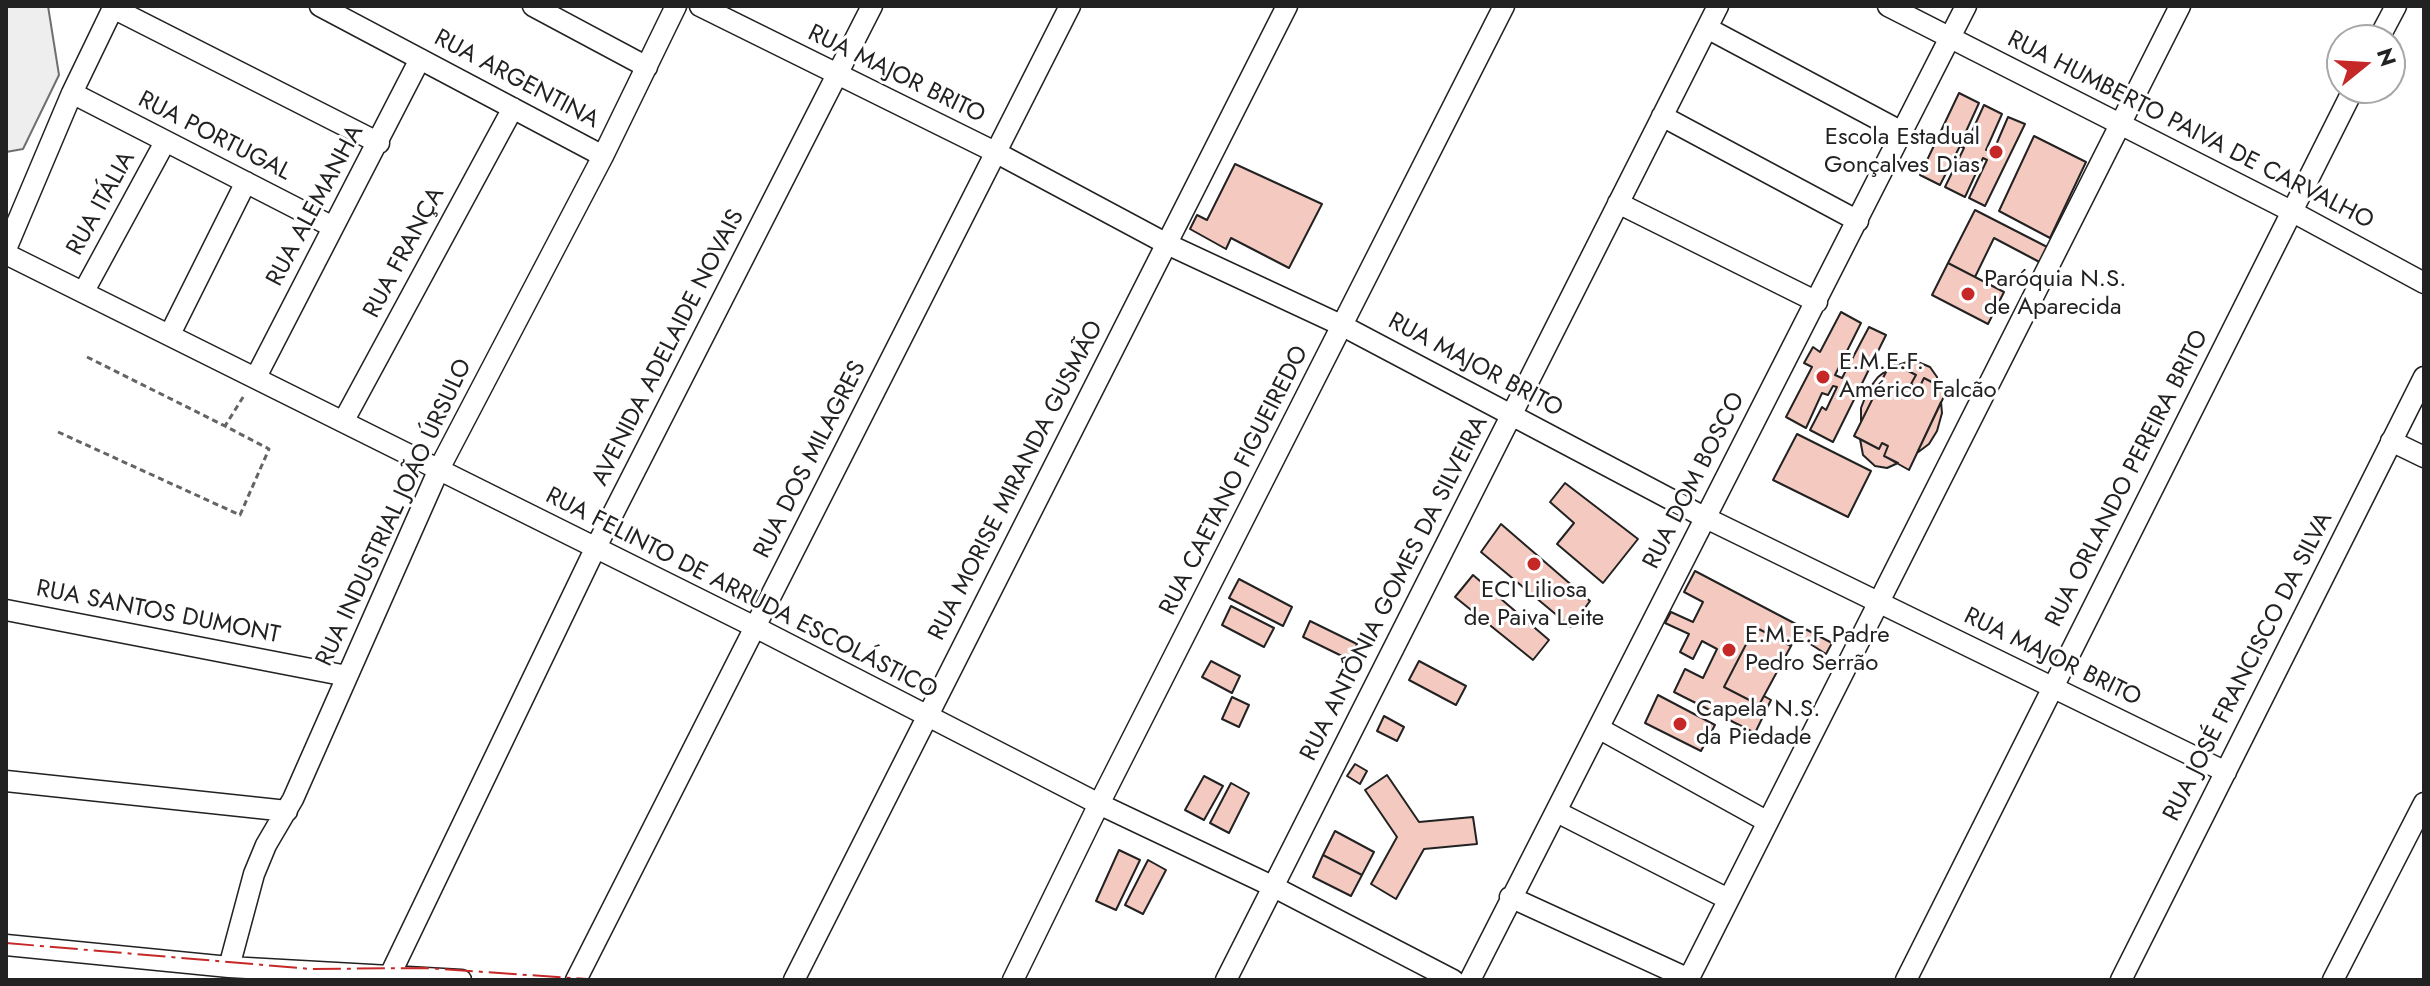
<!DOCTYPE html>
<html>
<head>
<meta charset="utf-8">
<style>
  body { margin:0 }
  #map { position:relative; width:2430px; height:986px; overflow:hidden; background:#fff; font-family:Jost,sans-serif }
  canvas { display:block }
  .frame { position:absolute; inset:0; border:8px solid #222; pointer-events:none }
  .north { position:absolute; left:2326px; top:24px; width:80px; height:80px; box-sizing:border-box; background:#fff; border:2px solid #a7a7a7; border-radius:50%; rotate:72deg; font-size:22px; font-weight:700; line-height:32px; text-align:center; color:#222 }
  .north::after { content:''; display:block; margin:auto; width:28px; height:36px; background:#c62828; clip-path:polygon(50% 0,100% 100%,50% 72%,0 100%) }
</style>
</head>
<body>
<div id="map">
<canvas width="2430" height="986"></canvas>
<div class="frame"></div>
<div class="north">N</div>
</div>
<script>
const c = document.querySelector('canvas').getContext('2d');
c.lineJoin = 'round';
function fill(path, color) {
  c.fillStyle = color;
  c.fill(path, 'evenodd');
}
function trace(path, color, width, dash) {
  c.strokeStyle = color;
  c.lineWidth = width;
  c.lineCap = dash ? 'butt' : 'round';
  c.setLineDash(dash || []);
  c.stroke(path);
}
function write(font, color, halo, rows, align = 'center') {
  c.font = font + ' Jost,sans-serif';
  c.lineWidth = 6;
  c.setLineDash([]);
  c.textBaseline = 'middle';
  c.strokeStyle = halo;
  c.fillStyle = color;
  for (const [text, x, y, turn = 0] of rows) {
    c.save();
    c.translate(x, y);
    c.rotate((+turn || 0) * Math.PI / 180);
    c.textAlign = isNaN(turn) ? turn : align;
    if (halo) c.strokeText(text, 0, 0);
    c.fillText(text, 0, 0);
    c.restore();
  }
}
const green = new Path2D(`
  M6,6h42l11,69 -36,74 -17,3z`);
fill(green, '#eee');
trace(green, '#6f6f6f', 2);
const building = new Path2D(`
  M1959,93l20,10 -16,35 5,2 16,-35 18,9 -16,36 7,2 15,-35 17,7 -40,82 -16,-8 18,-38 -4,-2 -18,39 -20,-10 19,-39 -4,-2 -20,39 -20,-10z
  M2034,136l52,26 -36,76 -51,-27z
  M1235,164l87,40 -33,64 -58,-30 -5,11 -36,-20 7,-14 10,5z
  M1975,210l80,41 -8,15 -53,-28 -19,39 -27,-14z
  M1948,263l56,29 -16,32 -56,-29z
  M1841,312l20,11 -26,52 7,3 27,-51 17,8 -53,107 -23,-12 12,-23 4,3 11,-23 -4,-1 -5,9 -6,-2 -16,35 -20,-11 26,-50 -8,-4 9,-16 7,5z
  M1913,360l17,7 7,10 1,9 -14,-8 -5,10 -8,-4 5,-9 -18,-10z
  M1891,362l25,13 -5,9 8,4 5,-10 23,12 -38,80 -25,-14 4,-10 -6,-3 -3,6 -25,-13z
  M1887,370l-26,52v-14l7,-18 10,-13z
  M1941,402l1,11 -5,18 -8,13 -12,9z
  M1797,434l74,37 -23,46 -75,-37z
  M1860,439l19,10 3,-6 6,3 -4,10 14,7 -11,5 -12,-2 -12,-11z
  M1565,483l73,56 -35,44 -46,-39 17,-21 -24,-21z
  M1501,524l89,77 -19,26 -90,-75z
  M1695,571l137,72 -6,11 -30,-19 -5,11 -36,-19 -31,60 35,18 5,-9 7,4 -16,33 -81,-41 11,-23 18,9 14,-29 -15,-8 -9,18 -13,-7 9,-18 -24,-11 6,-11 22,10 10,-20 -19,-10z
  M1473,575l76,65 -16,20 -78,-63z
  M1239,579l53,28 -9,19 -54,-28z
  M1231,606l43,22 -10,19 -42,-22z
  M1310,621l47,23 -7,16 -47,-23z
  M1755,627l36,19 -32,59 -35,-18z
  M1211,661l29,15 -8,17 -30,-16z
  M1419,661l47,25 -10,19 -47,-25z
  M1658,695l57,30 -14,26 -56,-28z
  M1232,697l17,8 -10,22 -17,-8z
  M1384,716l20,11 -7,14 -20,-10z
  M1355,764l12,7 -7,13 -13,-8z
  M1387,775l32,47 54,-5 4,27 -53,5 -28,50 -25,-15 26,-47 -32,-47z
  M1204,776l19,10 -19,34 -19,-10z
  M1231,783l18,10 -20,40 -19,-10z
  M1335,831l39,21 -12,23 -39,-20z
  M1119,850l21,10 -24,50 -20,-9z
  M1323,855l39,20 -11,21 -38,-19z
  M1148,860l18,10 -23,44 -18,-9z`);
fill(building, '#f3c9c0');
trace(building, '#222', 2);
const minor = new Path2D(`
  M320,6l283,150
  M533,6l114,61
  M700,6l297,147 170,91 176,82 363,192 520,254
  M1888,6l403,205 133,72
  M113,8l266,135
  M1707,28l195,104
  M2378,40l18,-34
  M72,93l261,134
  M1662,116l196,105
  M1618,203l199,99
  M6,249l66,-156 42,-87
  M6,254l749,373 344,177 175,83 179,93
  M84,291l81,-149
  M170,334l76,-152
  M256,377l164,-318
  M343,422l170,-314
  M2391,441l33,16
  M6,610l341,66
  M1600,729l168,93
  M6,781l281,30
  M1557,812l171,87
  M1510,897l179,82
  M6,945l223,22 232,13
  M229,967l25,-93 12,-29 27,-46 146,-330 164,-313 73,-150
  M390,975l205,-426 277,-543
  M576,980l494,-974
  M794,980l493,-974
  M1013,980l86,-176 405,-798
  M1226,980l492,-974
  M1470,980l496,-974
  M1688,980l492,-974
  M1906,980l448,-892
  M2121,980l303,-603
  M2333,980l91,-177`);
trace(minor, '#222', 23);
trace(new Path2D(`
  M87,357l138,69
  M58,432l182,83 29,-66 -44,-23 20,-32`), '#646464', 3, [6, 4]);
trace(minor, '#fff', 20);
trace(new Path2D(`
  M6,943l305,26 115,-1 175,12`), '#c62828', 2, [28, 6, 4, 6]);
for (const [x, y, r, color] of [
  [1996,152,8,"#c62828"],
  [1968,294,8,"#c62828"],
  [1823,377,8,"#c62828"],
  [1534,564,8,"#c62828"],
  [1729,650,8,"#c62828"],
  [1680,724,8,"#c62828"]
]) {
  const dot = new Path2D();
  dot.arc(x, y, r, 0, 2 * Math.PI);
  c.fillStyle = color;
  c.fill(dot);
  trace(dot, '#fff', 3);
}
write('24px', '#222', '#fff', [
  ["RUA MAJOR BRITO",896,75,26],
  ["RUA ARGENTINA",516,80,28],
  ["RUA HUMBERTO PAIVA DE CARVALHO",2190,131,27],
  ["RUA PORTUGAL",214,137,27],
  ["RUA ITÁLIA",102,204,-61],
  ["RUA ALEMANHA",316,206,-62],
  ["RUA FRANÇA",405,253,-62],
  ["AVENIDA ADELAIDE NOVAIS",669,348,-63],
  ["RUA MAJOR BRITO",1475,366,28],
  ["RUA DOS MILAGRES",811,460,-63],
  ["RUA ORLANDO PEREIRA BRITO",2128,479,-63],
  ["RUA MORISE MIRANDA GUSMÃO",1017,481,-63],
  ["RUA CAETANO FIGUEIREDO",1235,481,-63],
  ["RUA DOM BOSCO",1695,481,-63],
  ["RUA INDUSTRIAL JOÃO ÚRSULO",395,513,-65],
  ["RUA ANTÔNIA GOMES DA SILVEIRA",1395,589,-63],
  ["RUA FELINTO DE ARRUDA ESCOLÁSTICO",741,594,27],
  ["RUA SANTOS DUMONT",158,613,11],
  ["RUA MAJOR BRITO",2052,658,26],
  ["RUA JOSÉ FRANCISCO DA SILVA",2249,667,-63]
]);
write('24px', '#222', '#fff', [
  ["Escola Estadual",1980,138,"right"],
  ["Gonçalves Dias",1980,166,"right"],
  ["Paróquia N.S.",1984,280],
  ["de Aparecida",1984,308],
  ["E.M.E.F.",1839,363],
  ["Américo Falcão",1839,391],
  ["ECI Liliosa",1534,591,"center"],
  ["de Paiva Leite",1534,619,"center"],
  ["E.M.E.F Padre",1745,636],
  ["Pedro Serrão",1745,664],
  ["Capela N.S.",1696,710],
  ["da Piedade",1696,738]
], 'left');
</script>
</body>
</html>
